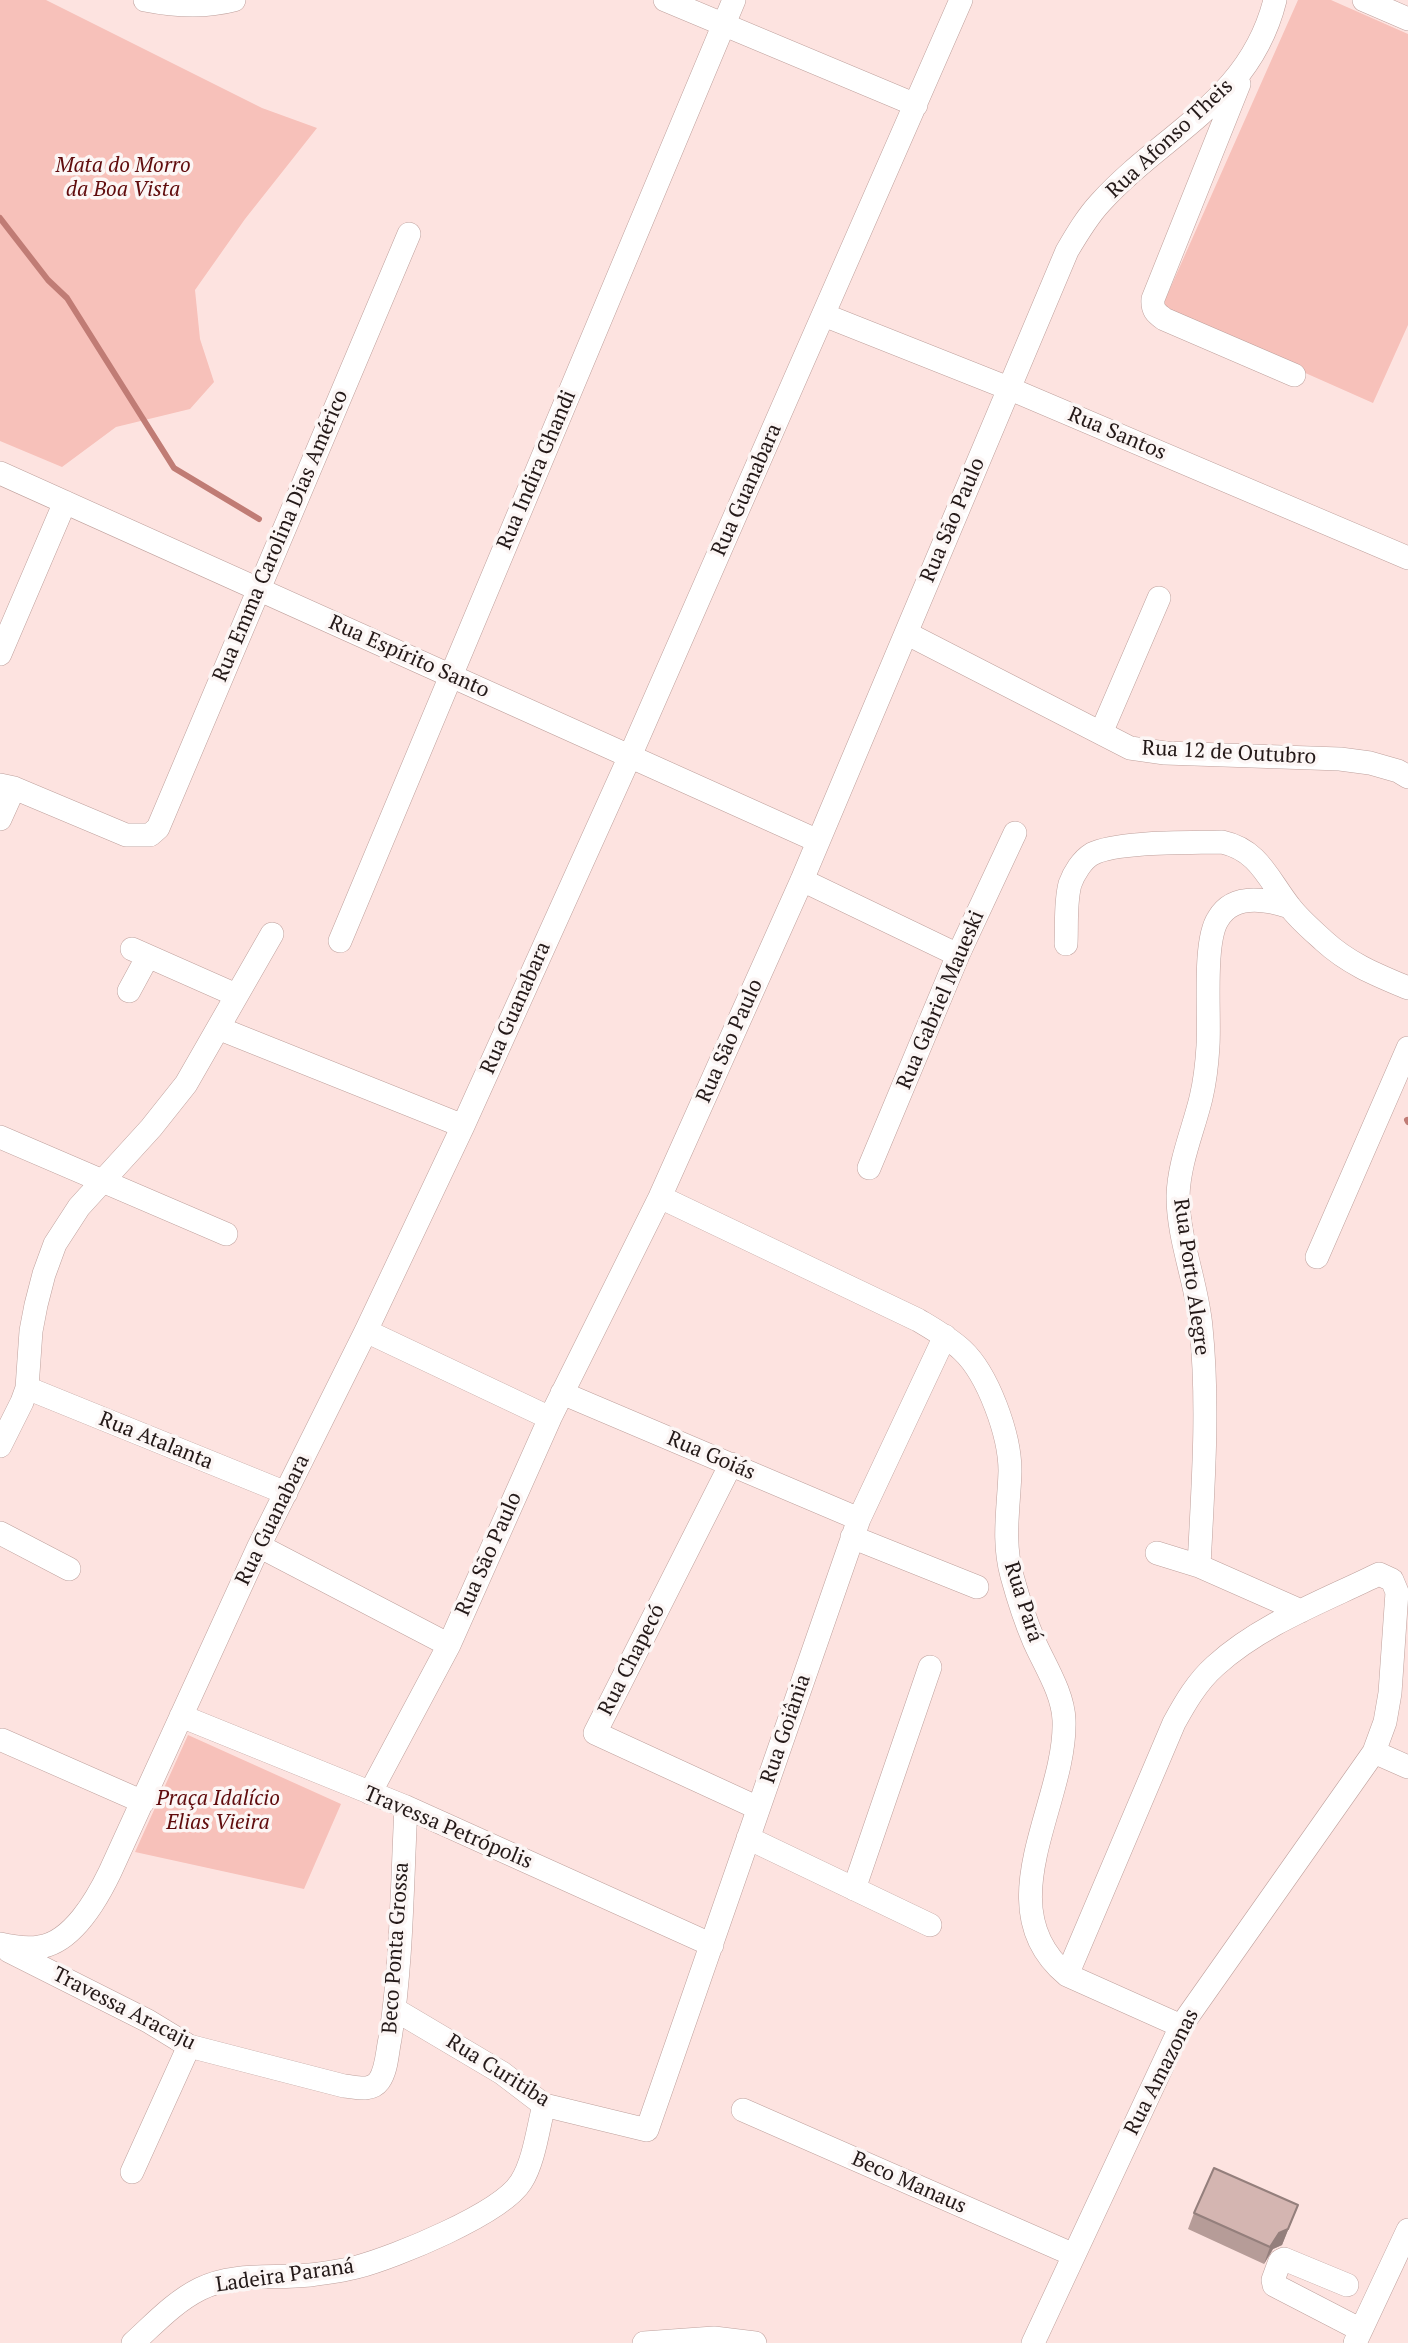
<!DOCTYPE html>
<html>
<head>
<meta charset="utf-8">
<style>
  body { margin:0 }
  canvas { display:block; background:#fde3e0 }
</style>
</head>
<body>
<canvas width="1408" height="2343"></canvas>
<script>
const c = document.querySelector('canvas').getContext('2d');
c.lineJoin = 'round';
function fill(path, color) {
  c.fillStyle = color;
  c.fill(path, 'evenodd');
}
function trace(path, color, width, dash) {
  c.strokeStyle = color;
  c.lineWidth = width;
  c.lineCap = dash ? 'butt' : 'round';
  c.setLineDash(dash || []);
  c.stroke(path);
}
function write(font, color, halo, rows, align = 'center') {
  c.font = font + ' "PT Serif",serif';
  c.lineWidth = 7;
  c.setLineDash([]);
  c.textBaseline = 'middle';
  c.strokeStyle = halo;
  c.fillStyle = color;
  for (const [text, x, y, turn = 0] of rows) {
    c.save();
    c.translate(x, y);
    c.rotate((+turn || 0) * Math.PI / 180);
    c.textAlign = isNaN(turn) ? turn : align;
    if (halo) c.strokeText(text, 0, 0);
    c.fillText(text, 0, 0);
    c.restore();
  }
}
fill(new Path2D(`
  M0,0h46l216,108 55,20 -72,91 -50,71 5,49 14,43 -24,27 -74,18 -54,40 -62,-26z
  M1298,0h33l77,34v291l-35,78 -212,-94z
  M188,1735l153,69 -37,85 -169,-37z`), '#f7c1ba');
trace(new Path2D(`
  M0,218l48,62 19,18 107,170 85,51
  M1407,1120l1,2`), '#c07c75', 6);
const minor = new Path2D(`
  M145,0c30,6 59,8 89,0
  M665,0l251,105
  M1364,0l44,19
  M1239,84l-86,215c-1,11 3,14 11,20l130,56
  M824,315l184,73 400,170
  M0,473l818,368
  M906,633l224,115 35,5 175,6 30,4 28,8 10,6
  M0,654l65,-152
  M1101,733l58,-135
  M0,785l14,3 112,47h24l8,-7 251,-594
  M0,819l14,-31
  M802,880l156,75
  M1290,907c-24,-8 -57,-14 -72,12 -15,23 -8,96 -10,127 -1,17 -3,35 -7,52 -8,33 -22,64 -23,98 0,44 19,87 23,131 8,79 2,160 -2,239l102,45
  M340,941l394,-941
  M1066,944c1,-19 -1,-41 4,-60 4,-11 12,-24 22,-30 25,-13 100,-11 130,-12 37,8 46,37 68,65 9,12 22,23 34,34 25,23 53,34 84,47
  M132,949l104,46
  M129,991l19,-35
  M218,1028l245,98
  M0,1137l226,97
  M869,1168l89,-213 57,-122
  M660,1197l258,123c15,9 31,18 44,30 26,24 48,85 48,121 -1,36 -8,69 2,105 6,22 13,44 22,65 11,25 29,52 30,79 3,83 -79,187 3,255l114,51
  M1317,1257l91,-209
  M366,1331l184,87
  M27,1388l259,105
  M562,1393l297,126
  M0,1446l22,-44 5,-14 4,-57 5,-26 8,-31 11,-30 24,-37 72,-79 35,-44 86,-150
  M731,1464l-136,269 163,75
  M0,1533l69,36
  M852,1537l125,50
  M259,1546l190,99
  M1157,1553l42,13
  M181,1716l225,91 306,138
  M2,1740l141,62
  M1374,1752l34,15
  M370,1793l79,-148 101,-227 110,-221 142,-317 265,-629c10,-17 20,-34 33,-48 63,-70 150,-102 175,-203
  M748,1838l182,87
  M854,1889l76,-222
  M0,1944c13,3 26,5 39,3 33,-4 58,-48 71,-75l149,-326 107,-215 97,-205 167,-370 331,-756
  M9,1951l139,70 41,25 155,40c12,1 27,6 35,-5 8,-11 8,-29 11,-42 12,-76 12,-155 16,-232
  M394,2009l108,64 42,32 103,25 212,-611 86,-183
  M743,2110l331,145
  M132,2172l57,-126
  M1347,2285l-63,-26 -4,2 -7,19 1,5 87,45
  M133,2343c21,-19 41,-41 67,-54 34,-17 73,-10 110,-14 16,-2 32,-4 47,-8 38,-10 144,-53 164,-85 13,-20 17,-54 23,-77
  M644,2343l70,-5 41,5
  M1033,2343l148,-317 193,-274 11,-30 5,-29 7,-101 -5,-12 -13,-6c-55,27 -118,50 -164,92 -18,16 -30,37 -41,57l-107,252
  M1355,2343l53,-113`);
trace(minor, '#bea09c', 24);
trace(minor, '#fff', 23);
fill(new Path2D(`
  M1298,2205l-16,40 -9,4 -9,15 -76,-35 6,-16z`), '#b69c98');
fill(new Path2D(`
  M1298,2205l-16,40 -9,4 -9,15 6,-17z`), '#947f7c');
const building = new Path2D(`
  M1214,2168l84,37 -10,24 -9,4 -9,14 -76,-34z`);
fill(building, '#d4b5b1');
trace(building, '#947f7c', 2);
write('21px', '#241918', '#fcf6f5', [
  ["Rua Afonso Theis",1170,139,-43],
  ["Rua Santos",1117,434,23],
  ["Rua Indira Ghandi",537,470,-67],
  ["Rua Guanabara",747,490,-66],
  ["Rua São Paulo",953,520,-67],
  ["Rua Emma Carolina Dias Américo",281,536,-67],
  ["Rua Espírito Santo",409,657,24],
  ["Rua 12 de Outubro",1229,753,3],
  ["Rua Gabriel Maueski",941,1000,-67],
  ["Rua Guanabara",516,1008,-66],
  ["Rua São Paulo",730,1041,-66],
  ["Rua Porto Alegre",1191,1277,82],
  ["Rua Atalanta",156,1441,22],
  ["Rua Goiás",711,1456,23],
  ["Rua Guanabara",273,1520,-64],
  ["Rua São Paulo",489,1554,-66],
  ["Rua Pará",1023,1602,72],
  ["Rua Chapecó",632,1660,-63],
  ["Rua Goiânia",786,1729,-71],
  ["Travessa Petrópolis",448,1828,23],
  ["Beco Ponta Grossa",396,1948,-86],
  ["Travessa Aracaju",124,2009,27],
  ["Rua Curitiba",498,2071,32],
  ["Rua Amazonas",1162,2072,-63],
  ["Beco Manaus",909,2183,24],
  ["Ladeira Paraná",285,2276,-8]
]);
write('italic 21px', '#600c0d', '#fcf6f5', [
  ["Mata do Morro",123,166],
  ["da Boa Vista",123,190],
  ["Praça Idalício",218,1799],
  ["Elias Vieira",218,1823]
]);
</script>
</body>
</html>
